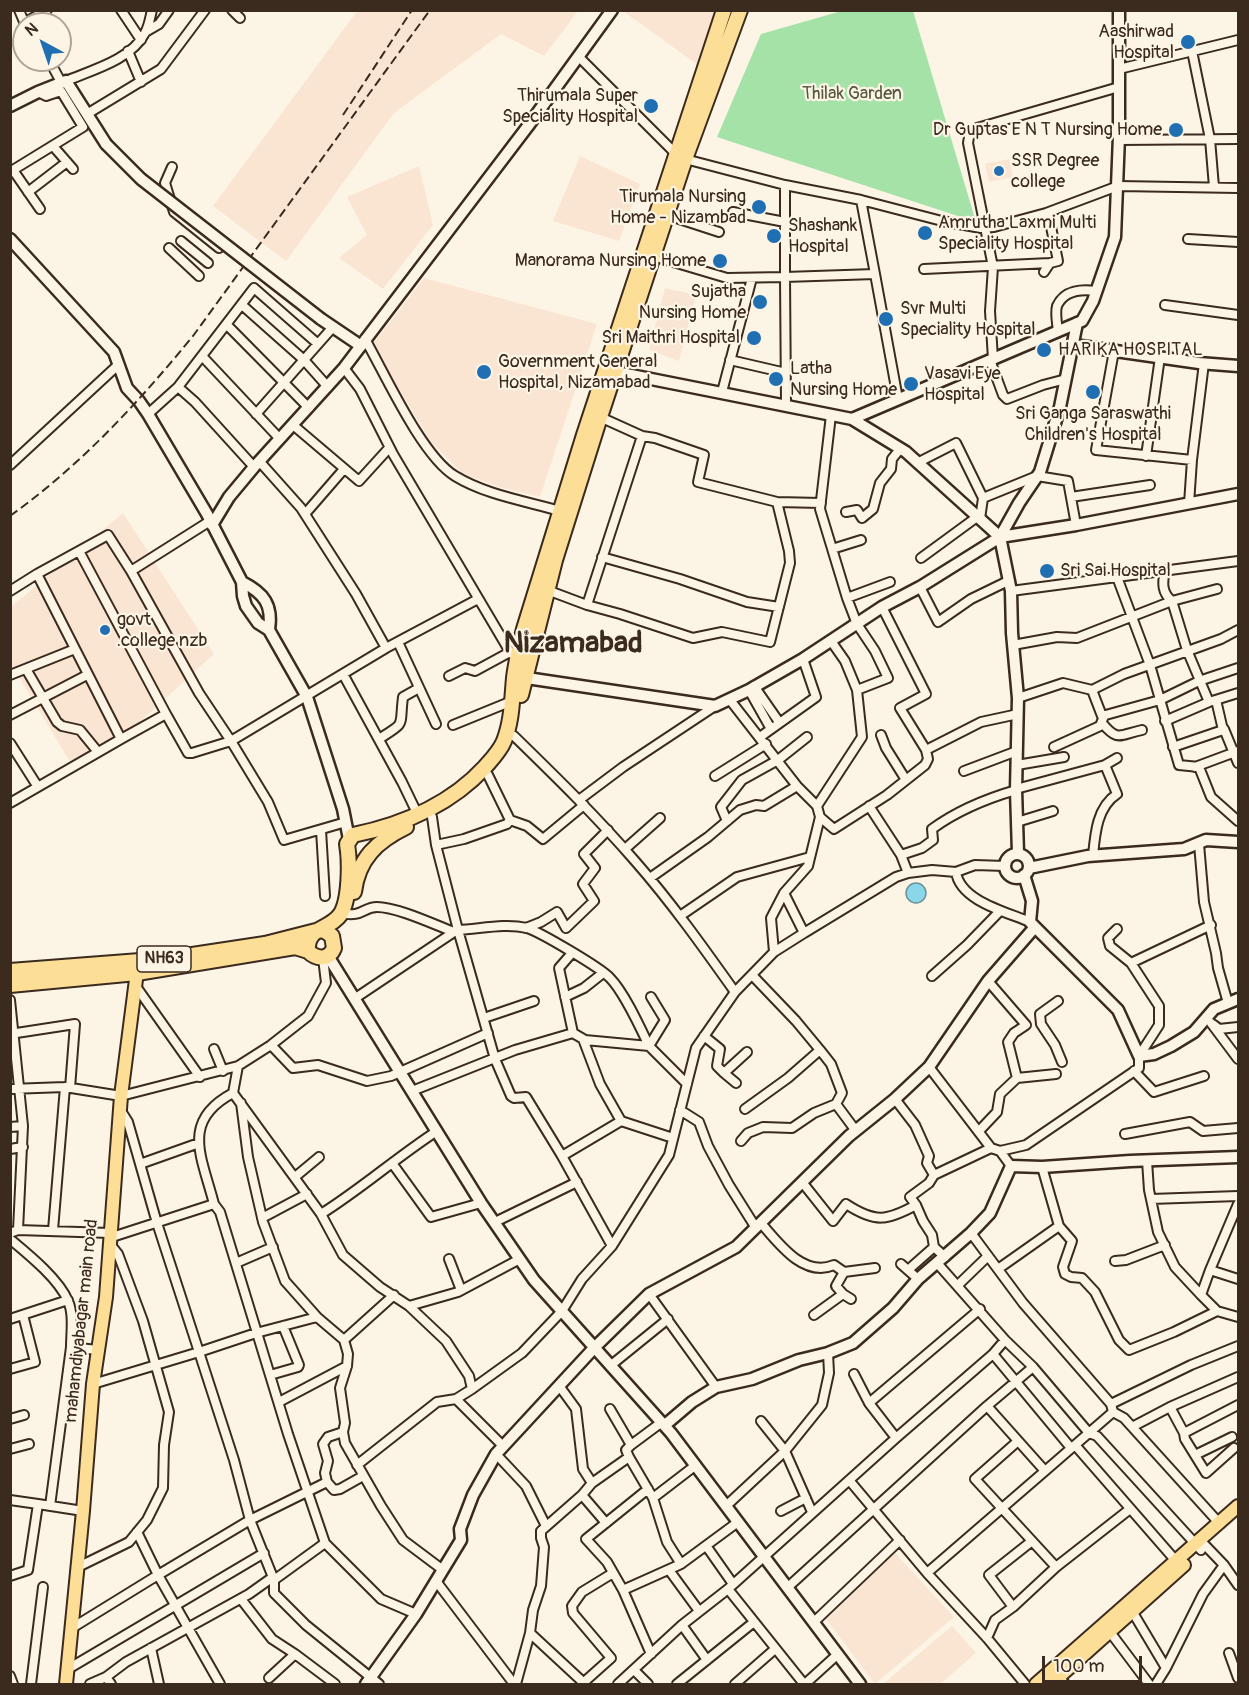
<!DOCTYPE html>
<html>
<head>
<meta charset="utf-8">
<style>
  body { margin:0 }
  #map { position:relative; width:1249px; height:1695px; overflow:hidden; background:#fcf5e5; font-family:Pangolin,sans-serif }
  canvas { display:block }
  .frame { position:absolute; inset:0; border:12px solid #3b2a1e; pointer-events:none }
  .north { position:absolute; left:12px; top:12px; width:60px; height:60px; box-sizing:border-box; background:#fcf5e5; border:2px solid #afa495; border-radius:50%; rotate:320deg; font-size:16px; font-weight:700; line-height:24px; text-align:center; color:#3b2a1e }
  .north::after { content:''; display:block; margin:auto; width:21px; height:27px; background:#1f6fb2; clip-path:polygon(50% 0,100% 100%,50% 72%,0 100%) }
  .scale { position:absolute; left:1042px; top:1656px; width:100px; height:27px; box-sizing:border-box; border:3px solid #3b2a1e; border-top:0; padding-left:8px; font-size:18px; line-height:21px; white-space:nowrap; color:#3b2a1e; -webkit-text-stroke:4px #fcf5e5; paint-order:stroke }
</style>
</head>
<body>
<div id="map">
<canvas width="1249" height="1695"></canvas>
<div class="frame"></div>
<div class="north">N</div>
<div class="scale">100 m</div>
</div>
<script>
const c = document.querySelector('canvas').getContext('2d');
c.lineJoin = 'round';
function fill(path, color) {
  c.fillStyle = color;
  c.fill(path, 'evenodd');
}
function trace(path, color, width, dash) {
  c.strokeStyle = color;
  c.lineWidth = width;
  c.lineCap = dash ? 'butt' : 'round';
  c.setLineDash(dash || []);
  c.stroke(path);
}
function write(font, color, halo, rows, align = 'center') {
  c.font = font + ' Pangolin,sans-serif';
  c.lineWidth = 4.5;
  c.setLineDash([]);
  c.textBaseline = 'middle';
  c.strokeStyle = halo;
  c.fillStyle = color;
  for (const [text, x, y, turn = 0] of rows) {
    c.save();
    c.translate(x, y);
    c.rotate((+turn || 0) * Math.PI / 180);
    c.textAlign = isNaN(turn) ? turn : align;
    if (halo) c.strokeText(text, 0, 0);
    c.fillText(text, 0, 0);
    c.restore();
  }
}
fill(new Path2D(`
  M358,10l220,1 -34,45 -43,-22 -107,79 -108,148 -73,-55z
  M623,11h97l-18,57z
  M580,156l60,28 -21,57 -66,-20z
  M1009,159l4,18 -24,5 -4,-18z
  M419,166l14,59 -50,64 -44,-31 28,-23 -20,-38z
  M424,278l173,46 -57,173 -41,-10 -36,-13 -32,-32 -59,-97z
  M665,288l31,7 -17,66 -30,-11z
  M123,513l91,141 -93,85 -49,26 -61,-101v-57z
  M895,1553l59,64 -79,67 -49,-65z
  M952,1626l24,27 -36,31h-57z`), '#fae5d2');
fill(new Path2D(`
  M845,10l68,1 63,211 -259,-85 44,-103z`), '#a5e2a8');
const water = new Path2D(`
  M906 893a10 10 0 1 1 20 0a10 10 0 1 1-20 0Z`);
fill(water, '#8bd7ea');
trace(water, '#6b9298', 1.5);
const street = new Path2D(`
  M19,10l6,14
  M121,10l20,30
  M232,10l8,8
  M24,23l23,-13
  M147,31l12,-7 10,-14
  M128,51l13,31
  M1192,51l18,88 4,48
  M579,57l97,97 9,5 100,26 76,15 81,21 39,7 13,-1 52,-14 72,-27 120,2
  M49,60l12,22
  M1119,69l119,-29
  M66,81c26,-11 65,-21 79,-48 4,-7 5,-15 7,-23
  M38,92l8,4 15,-5 22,36 -70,43 27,39
  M87,114l74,-45 44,-59
  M1119,140l119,-1
  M53,146l20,23
  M172,167l-7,16 9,29 45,36
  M28,192l39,-30
  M733,212l52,10
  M667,215l52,17
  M1188,239l50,3
  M181,241l27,22
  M169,248l30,28
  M653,256l74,22 58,-1v-92
  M924,269l126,-6
  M1044,272l6,-9 8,-2 -7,-34 -5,-14
  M875,274l23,125
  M242,305l62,55 24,27
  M1165,305l73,10
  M227,325l82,83
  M1058,331c-1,-8 -3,-18 -1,-25 7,-16 25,-17 39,-15
  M365,339c21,37 57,117 90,137 31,19 71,25 105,35
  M1114,351l-18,99 96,10
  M202,356l78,83
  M993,359l-3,-48 3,-44 -25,-124 1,-6 8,-9 142,-41
  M730,360l56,13
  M990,360l13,35 4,4 36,-14 23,-6
  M344,368l16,21 33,65 117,198 8,8
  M178,387l17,15 59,65
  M722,392l30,-114
  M786,405l-1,-128 90,-3 -14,-74
  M148,414l30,-27 76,-99 64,56
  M256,414l77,-87
  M831,415l-11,94 27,89 10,26 18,27 13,27 -31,12
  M293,425l66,56 30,-33
  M1146,456l14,-99
  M260,462l41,46 55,86 30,54
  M917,463l39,-20 27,55 -3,21
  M10,465l108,-100
  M1071,497l79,-12
  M983,498l54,-22 31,5 8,44
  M777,502l44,1
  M1189,504l3,-44 12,-97
  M846,512l11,-2 5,8 11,-9 7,-26 11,-14 1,-10 8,-10
  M305,514l39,-45
  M210,521l-79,50 -23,-36 -71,39 84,165 45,-25 22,39h4l39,-12 37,61 16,38 62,-18
  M832,549l29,-9
  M79,551l87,163
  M602,557l78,22 67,23 32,5
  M921,558l56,-41
  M131,571l68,122 32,48 155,-93 92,-49
  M1165,571c-3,12 -3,22 7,30l15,49 22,52
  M1117,577l33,88 29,100 20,2 12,30 27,24
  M920,587l18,35 33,-23 37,-18
  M547,590l40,15 33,9 73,24 29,-6 48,10 20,-79 -1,-12 -12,-49 -79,-20 6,-27 -49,-17 -13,-2 -42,-19
  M10,591l27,-17
  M1011,591l227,-30
  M847,598l43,-16
  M587,605l55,-169
  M882,607l44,87 -26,14 26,42 55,-28 37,-8
  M398,642l38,82
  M1013,645l44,-8 20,1 95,-37 45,-12
  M26,669l31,53 5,4 18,4 18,22
  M343,674l59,108 15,31
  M10,675l65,-26
  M449,676l16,-8 10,3 35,-19
  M754,686l25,36
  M749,690l22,39
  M1092,690l10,26 58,-16 39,-19 39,-13
  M1018,698l45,-15 29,7 32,-16 97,-35 17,-9
  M730,700l67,86 20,20 3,11 -12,49 -24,27
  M10,715l77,-40
  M1165,721l44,-19 29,-9
  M1102,723c16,19 17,12 40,7
  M453,725l59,-24
  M1224,729l14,34
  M881,735l5,13 20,32
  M514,736c42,41 83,81 121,125 36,41 68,86 100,131
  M760,737l56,-40 -13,-38
  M379,739c28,-18 20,-11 24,-42l16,-9
  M10,743l28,44
  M1054,747l46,-21 4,-10
  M1173,747l50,-17 -7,-30
  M1017,765l47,-8
  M1195,767l43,-16
  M964,771l53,-20
  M715,776l51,-32
  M1016,789l89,-24
  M579,800l44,-33 92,-61
  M10,803l111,-64
  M817,806l45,-69 -5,-47 -12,-29 -14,-20
  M869,806l32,49
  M820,817l14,12 53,-34 38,-30 3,-6 -2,-9
  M510,820l17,6 16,13 41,-34
  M727,821l-6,-14 21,-27 36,-20 29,-23
  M1017,822l36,-11
  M321,830l4,66
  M1199,844l5,58 12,51 2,15 10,35
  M436,845l28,-6 43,-15 3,-4 -22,-45
  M625,849l35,-31
  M1093,856c2,-22 4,-49 24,-62l-12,-29 12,-7
  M956,872c4,29 51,40 74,50
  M908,873l-7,-18 21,-7 11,-8 -1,-11c26,-19 53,-30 84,-39
  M650,878l58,-41 32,-27 16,-5 8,1 33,-20
  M341,913c21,5 22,-6 36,-6 20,0 58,18 77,25l4,-2 -22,-85 -4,-28
  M680,916l57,-39 73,-20
  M526,928l15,-6 16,-10 9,16 28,-27 -11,-17 12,-16 -11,-14 24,-24
  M1117,929l-9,9 2,8 21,17
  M774,952l30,-19
  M572,953l-13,15 14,65
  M752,975l44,46 24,29 11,14 11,29 -6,11 20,27
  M932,976l35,-31 33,-34
  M135,985l65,92
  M565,997l19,-9 19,-15
  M354,999l100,-67
  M10,1000l13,126 -5,104
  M1058,1001l-18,13 1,10 14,21 7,17
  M484,1018l50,-17
  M1211,1023l27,36
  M1214,1025l5,4 19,-2
  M10,1034l65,-10 -5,64
  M704,1036l16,13 -3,17 7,7 23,-21
  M583,1039l17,45 21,37
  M271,1045l22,23 25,-3 49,16 24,-5 97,-43
  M214,1049l9,22
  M929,1067l62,81 9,3 11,15
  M1134,1071l20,21 50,-16
  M724,1073l12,10
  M1017,1078l39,-4
  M10,1089l55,-2 56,9 117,-30 33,-21 37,-29 18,-33 -3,-25
  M412,1091l103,-41 58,-17 12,7 64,6 38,38
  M233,1093l88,121 22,41 37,32 29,19 37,35 23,35 3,13 -16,10 47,47
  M895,1099l20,26 14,31 -2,7 7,12
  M241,1103l7,54 15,65 22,59 32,36 27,23 4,14 -1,12 -7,22 5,35 -2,9 2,11 36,63 22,34 40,30
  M745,1109l43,-31 32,-28
  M680,1110l19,12 9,24 21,39 27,43
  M10,1127l13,-1
  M979,1131l18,-19 3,-18 17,-16 -9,-36 6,-9 12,-8 -38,-44
  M1125,1134l65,-12 13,9 35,-3
  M741,1141l7,-8 15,-6 29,1 22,-15 22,-9
  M10,1149l13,-2
  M1000,1151l26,-6 113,-77v-12l20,-31v-19l-28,-43 80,-38
  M562,1156l-36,-59 -12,1 -3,-2 -16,-37 -37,-129c22,-1 47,-7 69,-2 13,4 74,40 83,50 14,14 30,49 39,68l16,-26 -14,-23
  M1147,1161l2,29 9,42 17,35 26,28 9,-25
  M392,1163l39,54 50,-14
  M140,1164l59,-21
  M1042,1167l17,59
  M295,1177l24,-20
  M802,1182l31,39 13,-17c29,19 41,17 70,1l7,16 9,14 2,12 11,10
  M1151,1199l87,-3
  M214,1204l6,8 68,222 37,109 56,56 35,15
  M1238,1204l-28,66 28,9
  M916,1205l-6,-8 19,-14 5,-8 57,-27
  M321,1214c40,-25 76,-57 116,-83
  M262,1218l45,-24
  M495,1222l82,-40
  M761,1223c18,21 43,55 73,42l10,7 31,-4
  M53,1230l12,-143
  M10,1233l8,-3 92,3
  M971,1233l52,70 88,101 2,8 11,6 96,106
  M109,1238l105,-34c-12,-47 -34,-83 19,-111l5,-27
  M10,1239c18,15 49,40 58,62 6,13 3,32 3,46l26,3
  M612,1246l-50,-90 59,-35 52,17
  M449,1259l12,31
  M1115,1261l11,-1 39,-15
  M236,1263l37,-16
  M937,1263l68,77 28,27 56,66 8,3 104,114
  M901,1264l17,15
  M998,1269l61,-43 13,15 -9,26 2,7 6,3 11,1 13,14 24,48 10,10 45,-18 43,-21 21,6
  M908,1270l26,-23
  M844,1272l-8,14 7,8 8,5
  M958,1285l30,-29
  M649,1294l67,93
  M1201,1295l16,16
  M409,1306l49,-14 60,-32
  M814,1315l29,-21
  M10,1319l58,-19
  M344,1340l50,-45
  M1005,1340l-12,14 78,94
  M610,1366l58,-47
  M1033,1367l-46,39 58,65 30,-26 101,116
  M10,1369l25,-7 -12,-47
  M854,1374l15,29 111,-94
  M270,1375l28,-8 1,-2 -16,-39
  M93,1384l106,-32 -42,-129 -29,-101 -7,-11
  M560,1387l16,22 7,60 9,14
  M472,1389l50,-36 40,-42 20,-32 30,-33 57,-91 27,-107 39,-56 39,-40 -3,-34 13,-25 20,40 92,-56 12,-4 24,-3 24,2 19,-7 30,1
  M279,1402l68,-36
  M869,1403l27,35
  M1111,1404l80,-39 47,-19
  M1170,1407l14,26 54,-28
  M10,1419l14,-4
  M761,1421l24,30 37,-46 7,-32 -1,-20
  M1132,1427l38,-20 68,-30
  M1184,1433l1,6 21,34 28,-25
  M1018,1441l-43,38 81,88
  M631,1445l31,-23
  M1075,1445l38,-33
  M10,1449l19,-5
  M496,1454l30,32 20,40
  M1195,1455l37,-18
  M629,1457l24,41 43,-33
  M357,1465l80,-63 19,-3
  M849,1480l78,93 118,-102
  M327,1482l7,8 6,-1 23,-13
  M648,1489l-62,50 21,23 16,28 58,-26
  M582,1495l24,28
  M653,1498l14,44 14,22 57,-42
  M10,1500l28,4
  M50,1506l21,-159
  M726,1506l59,-55 27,61
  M781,1511l25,-13
  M1200,1540l24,25 14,20
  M325,1543l-51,37v13l32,32 73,59
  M707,1547l26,37
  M78,1567l51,-25 18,-22 16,-32 1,-43 5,-33 -26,-91 -25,-67 -8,-10
  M669,1570l30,41
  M927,1573l60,65 38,46
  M10,1576l18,-6 10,-66 45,7
  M274,1580l-24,-60 77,-38 -2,-9 3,-12 -5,-17 5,-7 15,-5
  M436,1581l78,103
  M788,1587l199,-181
  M728,1589l76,95
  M623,1590l28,64
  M241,1599l31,40 23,15 40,30
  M1013,1607l-24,-32 43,-34
  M1132,1611l34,57 37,-74 21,-29
  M814,1622l86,-82
  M682,1625l25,35
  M72,1628l86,-53 -21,-43
  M1110,1632l39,52
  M530,1633l55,51
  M987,1638l8,-18 18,-13 43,-40 74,-58
  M151,1648l8,36
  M1229,1653l9,25
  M68,1669l196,-116
  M634,1670l14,14
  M10,1676l3,8
  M106,1677l5,7
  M1059,1677l6,7
  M269,1678l26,-24
  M583,1683l28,-25 -38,-45 -1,-7 10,-14 31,-19
  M31,1684l12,-97
  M90,1684l16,-7 20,-15 123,-68 24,-17
  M220,1684l-62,-109 92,-55 -16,-60 -35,-108 57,-19 61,-16
  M516,1684l14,-51 3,-23 8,-24 3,-39 -3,-9v-7l41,-36 10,-12 37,-26 -3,-7 5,-5 -21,-36
  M618,1684l64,-59 46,-36 168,-151 97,-84
  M677,1684l77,-62
  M735,1684l40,-35
  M805,1684l33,-30
  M1156,1684l10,-16`);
const secondary = new Path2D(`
  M10,106l28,-14 28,-11 40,63
  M10,239l104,113 13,36 12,13 9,13 59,100 35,68 1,14 3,10 12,17 11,7 38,67 36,112 6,30
  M321,319l40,27
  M1074,345l125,18 39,3
  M616,372l236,47 54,33 94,85 11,54 1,42 6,65 -2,92 2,63
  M852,419l230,-98 11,-20 22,-64 4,-101v-126
  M212,525l17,-28 25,-30 90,-99 184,-242 84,-116
  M1000,537l19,-34 21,-31 20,-65 17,-84
  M242,582c22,11 31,23 27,48
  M520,677l195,29 34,-16 54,-31 79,-52 38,-20 80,-50 76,-12 162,-31
  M1005 866a12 12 0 1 1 24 0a12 12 0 1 1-24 0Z
  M1029,868l59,-12 96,-7 22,-9 32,2
  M1024,875l8,26 -2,21 88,88 21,46 15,-2 17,-8 23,-14 20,-23 24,-10
  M328,956l153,247 53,77 137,153 189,251
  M665,1425l27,-23 24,-15 36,-8 47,-19 29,-7 25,-10 40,-35 25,-29 53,-46 19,-20 21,-47 31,1 88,-6 108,-4
  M366,1684l50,-70 45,-74 -1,-11 13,-34 23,-41 98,-106 55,-54 87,-47 113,-111 46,-37 34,-32 59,-86 47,-54`);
const primary = new Path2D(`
  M66,1684l17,-173 10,-127 13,-87 15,-201 17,-132
  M1036,1684l202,-178
  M1051,1684l133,-119`);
const highway = new Path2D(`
  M521,695l34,-135 45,-143 85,-258 55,-149
  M354,892c4,-33 23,-51 52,-65
  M319,930l6,1 7,5 2,12c-5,12 -17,12 -26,3 -2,-24 20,-20 32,-36 10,-14 10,-54 7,-71l6,-9c49,-10 98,-31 132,-68 7,-8 15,-16 19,-26 8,-20 8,-42 10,-63 2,-17 6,-33 10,-49l60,-194 140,-425
  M10,971l156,-12 99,-15 51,-13
  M10,985l127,-12 158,-26 13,4`);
trace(street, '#3b2a1e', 12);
trace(secondary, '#3b2a1e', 15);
trace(primary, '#3b2a1e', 16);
trace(highway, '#3b2a1e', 18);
trace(street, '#fcf5e5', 8);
trace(secondary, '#fcf5e5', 10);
trace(primary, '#fdde96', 12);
trace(highway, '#fdde96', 14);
trace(new Path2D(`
  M343,115l69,-105
  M10,516c71,-51 128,-113 183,-180l237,-326`), '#3b2a1e', 2, [9, 4.5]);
const secondaryBridge = new Path2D(`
  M106,144l35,35 180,140`);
trace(secondaryBridge, '#3b2a1e', 15, []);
trace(secondaryBridge, '#fcf5e5', 10);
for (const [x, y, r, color] of [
  [1188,42,8,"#1f6fb2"],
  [651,106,8,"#1f6fb2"],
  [1176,130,8,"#1f6fb2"],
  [999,171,6,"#1f6fb2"],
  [759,207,8,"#1f6fb2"],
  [925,233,8,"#1f6fb2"],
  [774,236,8,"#1f6fb2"],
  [720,261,8,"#1f6fb2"],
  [760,302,8,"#1f6fb2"],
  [886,319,8,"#1f6fb2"],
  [754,338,8,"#1f6fb2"],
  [1044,350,8,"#1f6fb2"],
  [484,372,8,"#1f6fb2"],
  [776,379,8,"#1f6fb2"],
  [911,384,8,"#1f6fb2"],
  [1093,392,8,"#1f6fb2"],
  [1047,571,8,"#1f6fb2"],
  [105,630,6,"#1f6fb2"]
]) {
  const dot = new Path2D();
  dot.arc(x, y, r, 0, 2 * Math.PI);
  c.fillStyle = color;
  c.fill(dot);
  trace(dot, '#fcf5e5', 2);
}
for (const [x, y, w] of [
  [164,959,54]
]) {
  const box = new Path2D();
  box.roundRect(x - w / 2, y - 13, w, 26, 4.5);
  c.fillStyle = '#fcf5e5';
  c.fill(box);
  trace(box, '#3b2a1e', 1.5);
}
write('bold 16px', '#3b2a1e', null, [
  ["NH63",164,959]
]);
write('18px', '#3b2a1e', '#fcf5e5', [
  ["Aashirwad",1174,32,"right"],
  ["Hospital",1174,53,"right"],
  ["Thirumala Super",638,96,"right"],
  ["Speciality Hospital",638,117,"right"],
  ["Dr Guptas E N T Nursing Home",1162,130,"right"],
  ["SSR Degree",1011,161],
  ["college",1011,182],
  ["Tirumala Nursing",746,197,"right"],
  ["Home - Nizambad",746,218,"right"],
  ["Amrutha Laxmi Multi",938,223],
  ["Speciality Hospital",938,244],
  ["Shashank",788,226],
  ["Hospital",788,247],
  ["Manorama Nursing Home",706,261,"right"],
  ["Sujatha",746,292,"right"],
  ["Nursing Home",746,313,"right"],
  ["Svr Multi",900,309],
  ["Speciality Hospital",900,330],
  ["Sri Maithri Hospital",740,338,"right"],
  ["HARIKA HOSPITAL",1058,350],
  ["Government General",498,362],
  ["Hospital, Nizamabad",498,383],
  ["Latha",790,369],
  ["Nursing Home",790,390],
  ["Vasavi Eye",924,374],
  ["Hospital",924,395],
  ["Sri Ganga Saraswathi",1093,414,"center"],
  ["Children's Hospital",1093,435,"center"],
  ["Sri Sai Hospital",1060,571],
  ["govt",117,620],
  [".college nzb",117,641]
], 'left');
write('18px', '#565840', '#fcf5e5', [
  ["Thilak Garden",852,94]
]);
write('18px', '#3b2a1e', '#fcf5e5', [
  ["mahamdiyabagar main road",82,1321,-84]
]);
write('bold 30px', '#3b2a1e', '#fcf5e5', [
  ["Nizamabad",573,644]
]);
</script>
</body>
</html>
